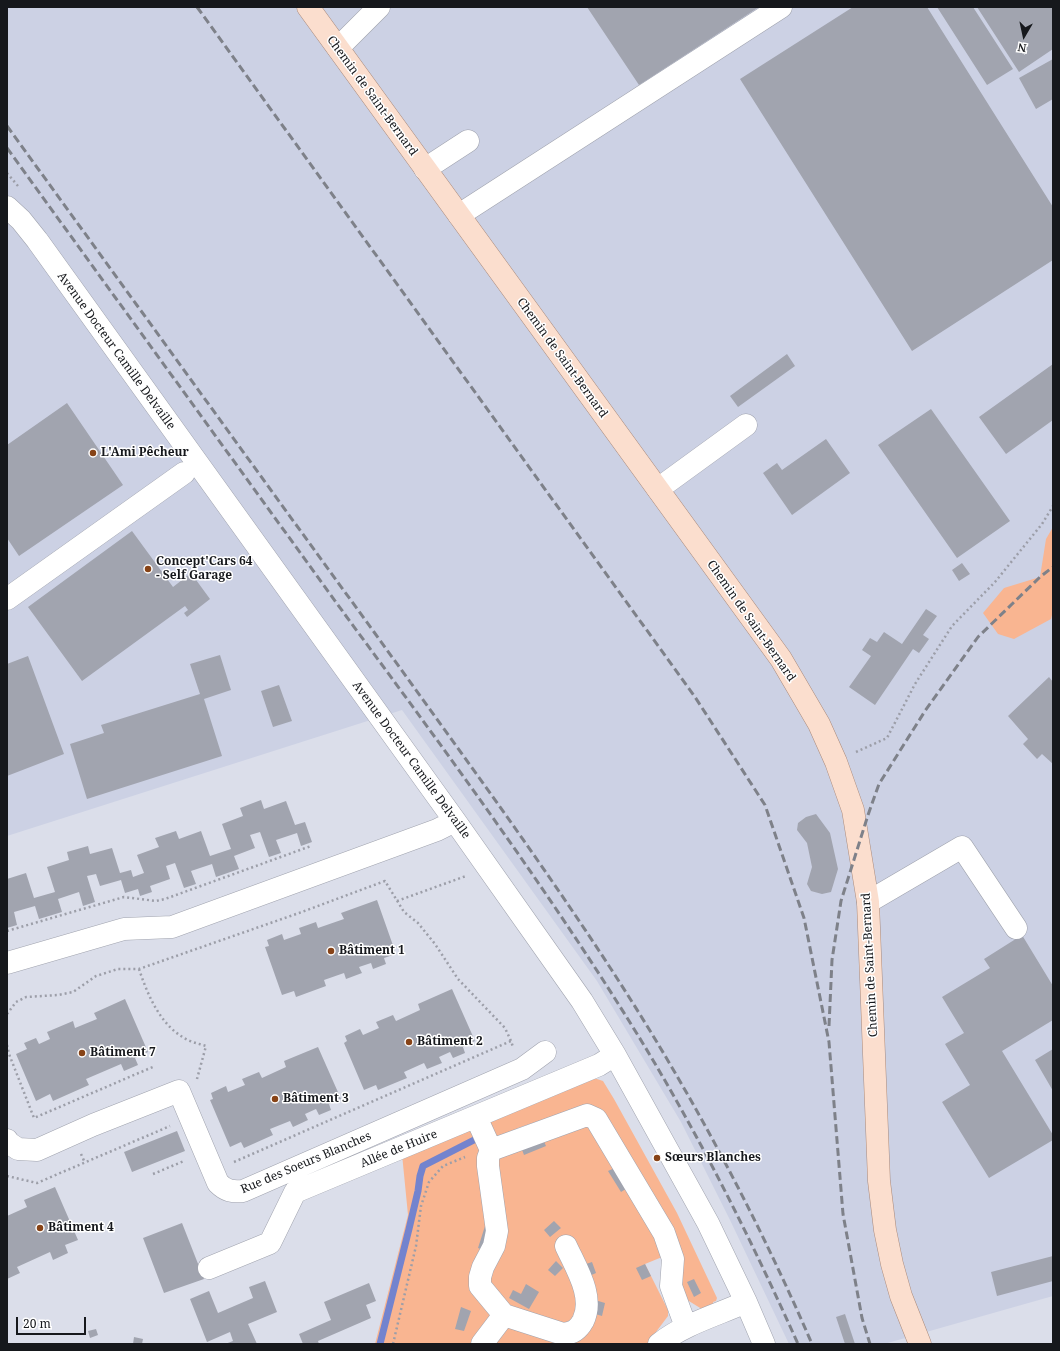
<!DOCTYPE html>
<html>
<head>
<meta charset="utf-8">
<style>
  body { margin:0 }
  #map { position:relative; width:1060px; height:1351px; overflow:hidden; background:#dbdeea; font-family:"Noto Serif",serif }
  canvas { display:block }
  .frame { position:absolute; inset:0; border:8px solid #16181c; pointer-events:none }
  .north { position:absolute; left:1004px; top:16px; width:40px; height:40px; -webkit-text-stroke:3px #fff; paint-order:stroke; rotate:189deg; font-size:11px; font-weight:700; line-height:16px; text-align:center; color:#16181c }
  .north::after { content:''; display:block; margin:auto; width:14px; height:18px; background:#16181c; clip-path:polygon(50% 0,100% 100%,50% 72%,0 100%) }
  .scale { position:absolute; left:16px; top:1317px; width:70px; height:18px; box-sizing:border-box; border:2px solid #16181c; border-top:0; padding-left:5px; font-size:12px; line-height:14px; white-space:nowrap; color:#16181c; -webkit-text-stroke:3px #fff; paint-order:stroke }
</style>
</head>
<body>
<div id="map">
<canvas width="1060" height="1351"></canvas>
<div class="frame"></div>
<div class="north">N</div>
<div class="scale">20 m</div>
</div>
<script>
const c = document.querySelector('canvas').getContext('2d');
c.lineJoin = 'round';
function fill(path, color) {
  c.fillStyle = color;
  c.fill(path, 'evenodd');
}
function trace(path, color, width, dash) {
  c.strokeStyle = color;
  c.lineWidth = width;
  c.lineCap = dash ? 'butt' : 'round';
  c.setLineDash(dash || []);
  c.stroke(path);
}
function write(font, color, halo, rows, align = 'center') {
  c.font = font + ' "Noto Serif",serif';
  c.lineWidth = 3;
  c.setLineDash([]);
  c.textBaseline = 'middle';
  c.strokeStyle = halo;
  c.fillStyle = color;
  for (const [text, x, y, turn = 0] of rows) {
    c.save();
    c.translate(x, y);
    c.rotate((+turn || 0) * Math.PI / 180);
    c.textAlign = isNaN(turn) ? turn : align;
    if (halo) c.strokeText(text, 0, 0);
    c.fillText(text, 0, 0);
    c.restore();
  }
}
fill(new Path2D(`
  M7,7h1046v1289l-169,48h-95l-59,-124 -49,-98 -84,-141 -195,-271 -395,126z`), '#ccd1e4');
fill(new Path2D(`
  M1053,527v84l-2,8 -37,20 -16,-5 -15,-21 21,-25 36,-11 6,-38z
  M592,1079h5l6,2 11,18 63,114 40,85 -1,3 -3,1 1,5 -9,4 -21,-13 -2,-8v-19l-74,-143 -48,-14 -42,14 -15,11h-9l-5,-15 2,-5z
  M592,1124l75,131 -22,9 23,46v6l-21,28h-272l33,-129 -6,-61 69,-26 12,32z`), '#f9b591');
trace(new Path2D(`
  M380,1344l29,-115 9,-38 2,-15 3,-10 51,-26`), '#7383ce', 7);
fill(new Path2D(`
  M587,7h172l-120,78z
  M853,7h74l126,200v53l-141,91 -172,-272z
  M937,7h36l40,62 -26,16z
  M977,7h76v42l-34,23z
  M1053,59v40l-17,10 -17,-31z
  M787,354l8,12 -57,41 -8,-11z
  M1053,364v56l-47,34 -27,-37z
  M67,403l56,82 -104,71 -12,-18v-93z
  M931,409l79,112 -53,37 -79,-113z
  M826,439l24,34 -58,42 -29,-42 14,-10 5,7z
  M132,531l41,56 18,-14 19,26 -23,18 -3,-4 4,-3 -3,-4 -103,75 -54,-74z
  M962,563l8,11 -11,7 -7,-11z
  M926,609l11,7 -14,19 6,4 -10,14 -6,-4 -38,56 -26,-18 22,-31 -9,-6 8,-12 7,4 7,-10 18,12z
  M220,655l11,35 -27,9 18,57 -135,43 -17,-55 34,-11 -3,-8 99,-31 -10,-30z
  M28,656l36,98 -57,22v-112z
  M1049,677l4,5v82l-11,-10 -5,5 -14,-15 5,-5 -20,-23z
  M279,685l13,36 -19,6 -12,-36z
  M261,800l3,9 22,-8 9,24 10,-3 7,20 -11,4 -4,-13 -21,7 5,13 -12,4 -9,-25 -10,3 5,13 -21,8 5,13 -23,8 -4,-13 -21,7 5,13 -12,4 -9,-25 -9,3 4,13 -20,7 2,6 -12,4 -2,-7 -13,4 -4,-13 -21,6 -4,-12 -9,2 8,26 -12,4 -4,-14 -21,7 4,13 -23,7 -4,-13 -21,6 3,13 -10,3v-49l19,-6 8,25 21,-6 -8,-25 22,-7 -2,-8 21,-6 2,8 22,-6 8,25 11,-3 2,7 11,-4 -7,-18 22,-8 -4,-9 21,-7 3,8 22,-8 9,25 21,-7 -9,-25 21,-8 -3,-8z
  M816,814l14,19 8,36 -7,23 -9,2 -11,-3 -4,-7 5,-17 -5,-24 -10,-13 1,-7 8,-6z
  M377,900l19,54 -12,4 2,6 -13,5 -2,-6 -12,4 3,6 -16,6 -2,-6 -20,7 2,6 -30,11 -2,-6 -12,4 -17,-48 4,-1 -2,-6 15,-6 2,6 17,-6 -2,-6 17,-6 2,6 26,-9 -3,-6z
  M1022,935l31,51v34l-51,31 51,84v5l-64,38 -47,-76 28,-17 -25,-41 19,-11 -22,-36 48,-29 -6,-9z
  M452,989l23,52 -12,6 2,6 -12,5 -3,-6 -11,5 3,6 -15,6 -3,-6 -20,9 3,6 -29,12 -2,-5 -12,5 -20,-47 3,-2 -2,-5 15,-7 3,6 16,-7 -3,-6 17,-7 3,6 24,-11 -2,-6z
  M125,999l23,53 -13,6 3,7 -14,6 -3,-7 -35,15 3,6 -36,16 -3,-7 -14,7 -20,-47 11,-5 -3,-6 12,-5 3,6 11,-5 -3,-7 26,-11 2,7 22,-9 -3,-6z
  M318,1047l23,52 -12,5 2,6 -12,5 -3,-6 -11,5 3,6 -15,7 -3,-6 -20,8 3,6 -29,13 -3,-6 -11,5 -20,-47 3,-1 -2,-6 15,-7 2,6 17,-7 -3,-6 17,-7 3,6 24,-11 -2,-6z
  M1053,1049v42l-18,-31z
  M177,1131l8,20 -53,21 -8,-20z
  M542,1137l4,9 -22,9 -3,-8z
  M617,1167l12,20 -8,5 -13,-21z
  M55,1187l23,53 -13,5 3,8 -15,7 -3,-8 -33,15 3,6 -13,6v-63l20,-9 -3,-7z
  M554,1221l7,7 -11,9 -6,-7z
  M182,1223l22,56 -40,14 -21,-55z
  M485,1226l8,2 -7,23 -8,-3z
  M1053,1256v25l-56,15 -6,-24z
  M556,1261l7,7 -8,8 -7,-6z
  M592,1262l4,11 -9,4 -4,-12z
  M645,1264l6,12 -9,4 -6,-12z
  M694,1279l7,14 -7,4 -7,-15z
  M265,1281l12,31 -29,12 9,20h-32l8,-3 -3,-9 -23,10 -17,-43 19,-8 9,22 35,-15 -4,-11z
  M369,1283l7,18 -10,4 5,13 -53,23 1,3h-16l-4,-10 32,-14 -7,-18z
  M526,1284l13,8 -10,17 -20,-11 4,-8 8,4z
  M595,1300l10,3 -3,13 -10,-3z
  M461,1307l10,4 -7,20 -9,-2z
  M845,1314l10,30h-10l-9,-27z
  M96,1329l2,6 -8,3 -2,-7z
  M134,1337l9,2 -1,5h-9z`), '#a1a4af');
const minor = new Path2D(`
  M338,48l41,-41
  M425,169l43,-28
  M7,207l14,13 16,20 418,581 127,180 33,54 93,168 38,79 18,42
  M459,215l322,-208
  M658,489l88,-64
  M7,599l177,-126
  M868,902l94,-55 54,81
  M7,963l117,-34 48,-2 265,-97 18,-9
  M476,1117l15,33 96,-35 9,4 68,114 9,26 -2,27 15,41
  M7,1140l2,3 9,6 19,1 56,-25 86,-34 39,92c8,8 14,9 25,8l279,-122 23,-17
  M491,1150l-3,8v8l9,65 -3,15 -11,21 -3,10v9l24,29 59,19c10,-1 15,-4 20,-13 12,-24 -7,-53 -17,-75
  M209,1268l61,-25 25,-51 304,-127 16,-10
  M482,1344l22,-29
  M659,1344c25,-20 58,-29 87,-42`);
const major = new Path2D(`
  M308,7l473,652 38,65 17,38 17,48 15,92 11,279 6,49 7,34 9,32 19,48`);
trace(minor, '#a0a3ae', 23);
trace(major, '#aa8a7b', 23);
trace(new Path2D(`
  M7,173l11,13
  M856,752l31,-14 28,-54 37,-58 43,-44 47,-58 11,-18
  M397,901l69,-25
  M7,931l117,-34 32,4 9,-2 146,-53
  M139,969c9,27 22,58 49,71 6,3 12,4 18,6l-9,33
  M7,1014l9,-12 10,-5 32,-2 15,-3 23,-16 22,-7h21l160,-56 86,-32 19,31 14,11 17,21 23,35 47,49 6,13
  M7,1045l2,9 25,64 121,-52
  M81,1154l4,9
  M234,1162l277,-121 2,6
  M153,1174l31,-13
  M7,1176l30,7 133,-57
  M393,1344l23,-98 5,-40 8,-24 14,-16 22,-9`), '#9c9ea8', 2.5, [2, 3]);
trace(minor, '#fff', 22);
trace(major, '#fbdece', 22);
trace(new Path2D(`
  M197,7l498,690 70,108 39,113 25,124 14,172 19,104 8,26
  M7,126c122,168 244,337 367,506 80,111 162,222 237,337 77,118 145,245 201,375
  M7,148c113,156 226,312 339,468 101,137 203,275 293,421 60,98 112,202 159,307
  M829,1026l3,-66 9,-59 27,-86 11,-31 46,-73 53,-74 62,-60 13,-10`), '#7e8189', 3, [8, 4]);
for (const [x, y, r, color] of [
  [93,453,4,"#874317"],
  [148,569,4,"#874317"],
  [331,951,4,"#874317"],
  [409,1042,4,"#874317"],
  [82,1053,4,"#874317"],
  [275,1099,4,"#874317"],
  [657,1158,4,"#874317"],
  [40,1228,4,"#874317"]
]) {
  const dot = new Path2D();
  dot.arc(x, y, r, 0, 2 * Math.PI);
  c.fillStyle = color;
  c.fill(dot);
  trace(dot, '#fff', 1.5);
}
write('12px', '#16181c', '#fff', [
  ["Chemin de Saint-Bernard",372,96,54],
  ["Avenue Docteur Camille Delvaille",116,351,54],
  ["Chemin de Saint-Bernard",562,358,54],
  ["Chemin de Saint-Bernard",751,621,55],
  ["Avenue Docteur Camille Delvaille",411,760,54],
  ["Chemin de Saint-Bernard",870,965,-93],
  ["Allée de Huire",399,1149,-22],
  ["Rue des Soeurs Blanches",306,1163,-23]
]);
write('bold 12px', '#16181c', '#fff', [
  ["L'Ami Pêcheur",101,453],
  ["Concept'Cars 64",156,562],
  ["- Self Garage",156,576],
  ["Bâtiment 1",339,951],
  ["Bâtiment 2",417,1042],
  ["Bâtiment 7",90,1053],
  ["Bâtiment 3",283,1099],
  ["Sœurs Blanches",665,1158],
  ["Bâtiment 4",48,1228]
], 'left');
</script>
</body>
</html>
